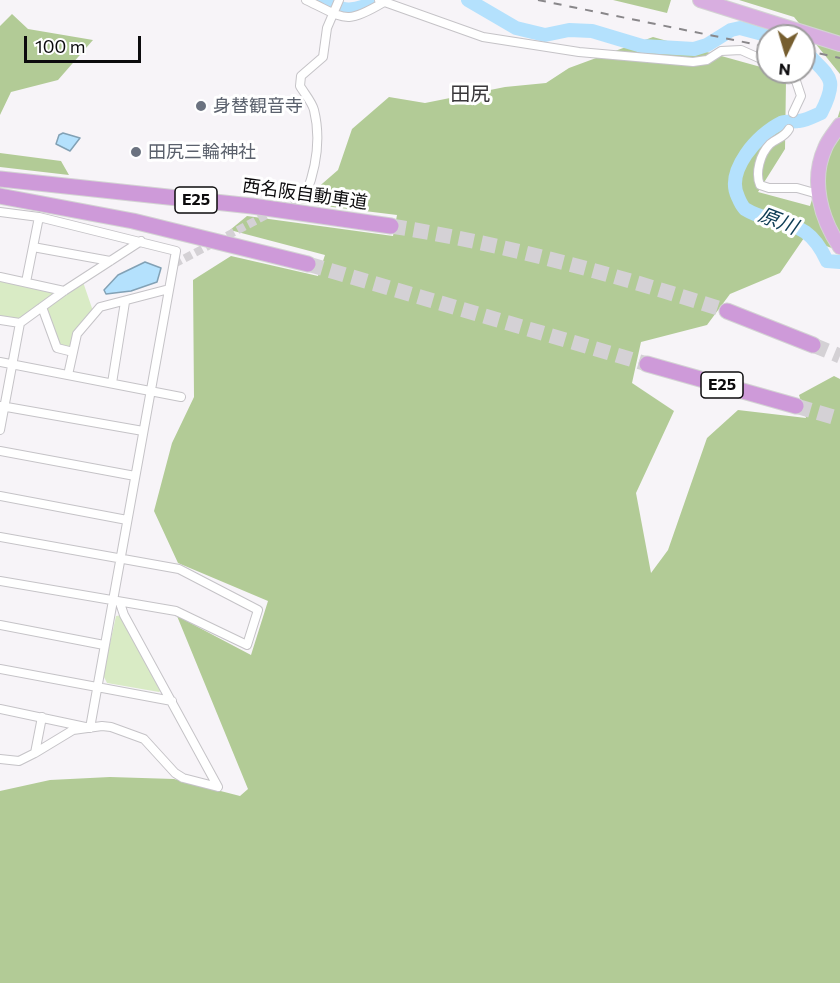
<!DOCTYPE html>
<html>
<head>
<meta charset="utf-8">
<style>
  body { margin:0 }
  #map { position:relative; width:840px; height:983px; overflow:hidden; background:#f7f4f8; font-family:Commissioner,sans-serif }
  canvas { display:block }
  .north { position:absolute; left:756px; top:24px; width:60px; height:60px; box-sizing:border-box; background:#fff; border:2px solid #9e9d9e; border-radius:50%; rotate:185deg; font-size:16px; font-weight:700; line-height:24px; text-align:center; color:#0c0b0d }
  .north::after { content:''; display:block; margin:auto; width:21px; height:27px; background:#765e2f; clip-path:polygon(50% 0,100% 100%,50% 72%,0 100%) }
  .scale { position:absolute; left:24px; top:36px; width:117px; height:27px; box-sizing:border-box; border:3px solid #0c0b0d; border-top:0; padding-left:8px; font-size:18px; line-height:21px; white-space:nowrap; color:#0c0b0d; -webkit-text-stroke:4px #fff; paint-order:stroke }
</style>
</head>
<body>
<div id="map">
<canvas width="840" height="983"></canvas>
<div class="north">N</div>
<div class="scale">100 m</div>
</div>
<script>
const c = document.querySelector('canvas').getContext('2d');
c.lineJoin = 'round';
function fill(path, color) {
  c.fillStyle = color;
  c.fill(path, 'evenodd');
}
function trace(path, color, width, dash) {
  c.strokeStyle = color;
  c.lineWidth = width;
  c.lineCap = dash ? 'butt' : 'round';
  c.setLineDash(dash || []);
  c.stroke(path);
}
function write(font, color, halo, rows, align = 'center') {
  c.font = font + ' Commissioner,"Noto Sans JP",sans-serif';
  c.lineWidth = 6;
  c.setLineDash([]);
  c.textBaseline = 'middle';
  c.strokeStyle = halo;
  c.fillStyle = color;
  for (const [text, x, y, turn = 0] of rows) {
    c.save();
    c.translate(x, y);
    c.rotate((+turn || 0) * Math.PI / 180);
    c.textAlign = isNaN(turn) ? turn : align;
    if (halo) c.strokeText(text, 0, 0);
    c.fillText(text, 0, 0);
    c.restore();
  }
}
fill(new Path2D(`
  M0,280l58,12 -38,28 -20,-3z
  M83,282l10,29 -20,22 -1,15 -14,-2 -13,-38z
  M122,615l41,74 -4,3 -52,-9 -4,-8 13,-59z`), '#d9ebc5');
fill(new Path2D(`
  M613,0h58l-4,13z
  M739,0h101v74l-46,-57z
  M12,14l16,15 65,11 -35,40 -47,12 -11,23v-89z
  M653,37l115,32v3l21,2 -3,6 -1,69 -27,43 52,14 30,-96v141l-36,-13 -24,35 -50,21 -23,31 -66,17 -9,41 42,28 -38,82 15,80 17,-23 39,-112 31,-28 68,8 -7,-23 35,-19 6,3v604h-840v-192l50,-11 60,-3 64,2 66,17 8,-7 -71,-173 74,39 17,-54 -90,-38 -24,-52 18,-68 22,-46 -1,-117 38,-24 87,20 7,-21 -95,-25 17,-14 146,20 4,-21 -97,-12 38,-33 14,-41 37,-32 36,6 80,-16 41,-4 23,-15z
  M0,153l61,8 8,14 -69,-8z`), '#b2cb96');
const water = new Path2D(`
  M63,133l17,5 -10,13 -14,-7 3,-9z
  M145,262l16,6 -4,14 -26,9 -25,3 -2,-4 14,-15z`);
fill(water, '#b4e1fd');
trace(water, '#82a1b5', 1.5);
trace(new Path2D(`
  M317,0c27,11 35,14 61,0
  M468,0l48,28 29,7 24,-5 23,1 50,15 52,3 13,-4 24,-15 9,-2 30,8
  M804,50c24,27 36,26 17,63 -7,3 -14,7 -22,8 -5,1 -12,0 -18,2 -23,11 -56,48 -43,74 2,5 4,9 7,12 8,5 17,8 26,10 30,7 43,14 56,42l13,1`), '#b4e1fd', 14);
trace(new Path2D(`
  M174,264l132,-70`), '#d4d1d5', 8, [8, 4]);
trace(new Path2D(`
  M391,226c114,18 226,49 336,85
  M308,264l339,100
  M813,345l27,11
  M796,406l44,13`), '#d4d1d5', 15, [15, 8]);
const minor = new Path2D(`
  M306,0c39,18 38,26 78,2
  M379,0l104,37 96,15 114,10 14,-2 14,-9 20,-1 27,12
  M784,72l12,9 5,15 -8,17
  M789,129c-5,9 -12,9 -19,15 -10,10 -15,29 -10,41l9,3h28l21,6
  M306,194c10,-26 15,-56 8,-84 -2,-8 -10,-17 -14,-24l1,-10 22,-19 4,-29 12,-28
  M0,212l39,5 137,34 -86,477 -90,-19
  M33,247l77,14
  M0,277l64,14
  M26,282l13,-65
  M42,307l15,41 16,4
  M0,320l20,3
  M0,362l181,35
  M68,375l9,-41 23,-27 69,-18
  M112,383l13,-81
  M1,406l142,25
  M0,430l20,-107 44,-32 77,-50
  M0,451l135,25
  M0,496l127,24
  M0,537l179,32 79,41 -11,35 -71,-34 -176,-30
  M0,625l104,20
  M0,669l172,32
  M42,717l-7,36 38,-23 29,-4 9,1 33,12 31,34 8,5 35,9 -94,-172 -4,-12
  M0,759l19,2 16,-8`);
const trunk = new Path2D(`
  M700,0l140,44
  M840,125c-5,7 -12,15 -15,23 -15,33 -4,71 15,99`);
const motorway = new Path2D(`
  M0,179l252,27 139,20
  M0,196l133,25 175,43
  M727,311l86,34
  M647,364l149,42`);
trace(minor, '#c5c3c7', 10);
trace(trunk, '#d3d3d3', 16);
trace(motorway, '#d3d3d3', 17);
trace(minor, '#fff', 8);
trace(trunk, '#d8aee0', 14);
trace(motorway, '#ce9ad9', 15);
trace(new Path2D(`
  M538,0l230,47
  M804,50l36,8`), '#89878a', 2, [8, 8]);
for (const [x, y, r, color] of [
  [201,106,6,"#6b7280"],
  [136,152,6,"#6b7280"]
]) {
  const dot = new Path2D();
  dot.arc(x, y, r, 0, 2 * Math.PI);
  c.fillStyle = color;
  c.fill(dot);
  trace(dot, '#fff', 2);
}
for (const [x, y, w] of [
  [196,200,42],
  [722,385,42]
]) {
  const box = new Path2D();
  box.roundRect(x - w / 2, y - 13, w, 26, 4.5);
  c.fillStyle = '#fff';
  c.fill(box);
  trace(box, '#0c0b0d', 1.5);
}
write('bold 16px', '#0c0b0d', null, [
  ["E25",196,200],
  ["E25",722,385]
]);
write('18px', '#5b616d', '#fff', [
  ["身替観音寺",213,106],
  ["田尻三輪神社",148,152]
], 'left');
write('18px', '#0c0b0d', '#fff', [
  ["西名阪自動車道",305,194,8]
]);
write('20px', '#39373a', '#fff', [
  ["田尻",470,94]
]);
write('italic 20px', '#0d3c54', '#fff', [
  ["原川",778,221,21]
]);
</script>
</body>
</html>
